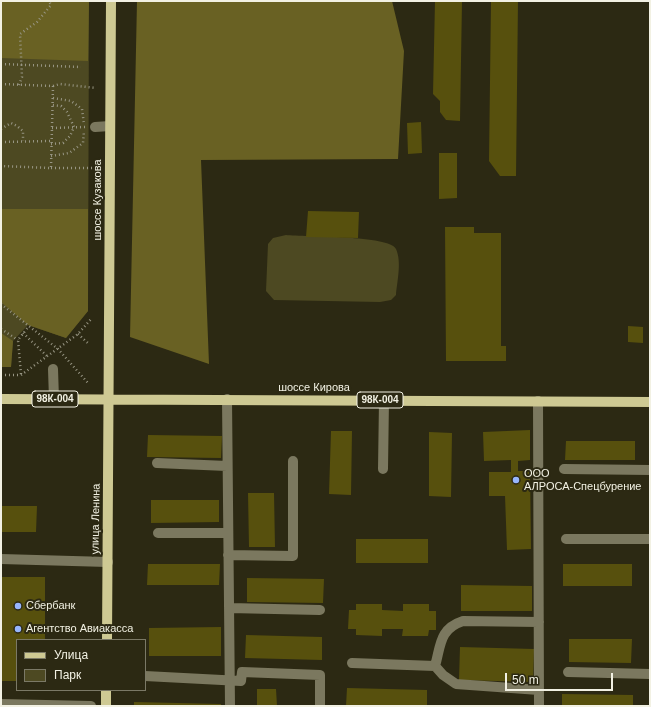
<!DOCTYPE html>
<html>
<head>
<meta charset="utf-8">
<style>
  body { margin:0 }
  #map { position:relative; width:651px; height:707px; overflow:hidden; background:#2c2913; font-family:Helvetica,sans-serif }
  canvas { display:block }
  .frame { position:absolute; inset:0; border:2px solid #f2f1e3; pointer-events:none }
  .legend { position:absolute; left:16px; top:639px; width:130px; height:52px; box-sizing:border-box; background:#2c2913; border:1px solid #7b7966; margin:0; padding:5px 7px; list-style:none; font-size:12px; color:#f2f1e3 }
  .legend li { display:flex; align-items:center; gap:8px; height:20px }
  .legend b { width:20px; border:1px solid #7b7966 }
  .scale { position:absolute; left:505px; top:673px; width:108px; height:18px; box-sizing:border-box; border:2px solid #f2f1e3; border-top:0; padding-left:5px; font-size:12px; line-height:14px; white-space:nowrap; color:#f2f1e3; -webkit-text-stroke:3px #2c2913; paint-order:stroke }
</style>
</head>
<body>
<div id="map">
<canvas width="651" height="707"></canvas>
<div class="frame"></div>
<ul class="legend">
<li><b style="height:5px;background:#cec993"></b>Улица</li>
<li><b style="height:11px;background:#4d4922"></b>Парк</li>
</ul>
<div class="scale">50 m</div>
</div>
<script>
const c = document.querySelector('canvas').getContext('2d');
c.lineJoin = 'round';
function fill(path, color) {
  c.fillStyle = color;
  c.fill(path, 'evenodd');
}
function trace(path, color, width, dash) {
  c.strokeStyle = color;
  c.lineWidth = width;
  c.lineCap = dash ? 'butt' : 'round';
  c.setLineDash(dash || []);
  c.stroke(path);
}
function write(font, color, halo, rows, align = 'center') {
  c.font = font + ' Helvetica,sans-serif';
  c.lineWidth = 4;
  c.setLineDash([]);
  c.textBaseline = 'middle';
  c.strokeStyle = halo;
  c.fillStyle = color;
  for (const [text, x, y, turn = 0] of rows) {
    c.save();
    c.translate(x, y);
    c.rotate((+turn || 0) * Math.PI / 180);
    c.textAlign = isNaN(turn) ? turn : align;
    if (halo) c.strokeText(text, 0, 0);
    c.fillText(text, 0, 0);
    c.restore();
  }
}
fill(new Path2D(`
  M1,1h88l-1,310 -22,27 -38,-13 -15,16 -2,26h-10z
  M286,235c18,2 104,0 110,14 6,13 1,33 0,46l-5,5 -11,2 -106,-2 -8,-9 2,-47 5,-6z`), '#4d4922');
fill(new Path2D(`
  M1,1h88l-1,60 -87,-3z
  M137,1h255l12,50 -6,108 -197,1 8,204 -79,-27z
  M1,209h87v102l-22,27 -38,-13 -27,-23z
  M1,333l12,8 -2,26h-10z`), '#696123');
fill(new Path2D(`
  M435,1h27l-2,120 -14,-1 -6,-8v-11l-7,-7z
  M491,1h27l-2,175h-16l-11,-15z
  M421,122l1,31 -14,1 -1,-31z
  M439,153h18v45l-18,1z
  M308,211l51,1 -1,26 -52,-1z
  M445,227h29v6h27v113h5v15h-60z
  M628,326l15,1v16l-15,-1z
  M530,430v30l-12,1v10h12l1,78 -24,1 -2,-54h-16v-24h22v-12l-27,1 -1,-29z
  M331,431h21l-1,64 -22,-1z
  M429,432l23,1 -1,64 -22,-1z
  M148,435l74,1 -1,22 -74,-1z
  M566,441h69v19h-70z
  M248,493h26l1,54h-26z
  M151,500h68v22l-68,1z
  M1,506h36l-1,26h-35z
  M356,539h72v24h-72z
  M148,564h72l-1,21h-72z
  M563,564h69v22h-69z
  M1,577h44v62l-28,1v41h-16z
  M247,578l77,1 -1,24 -76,-1z
  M461,585l71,1v25h-71z
  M356,604h26v6l21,1v-7h26v7h7v19h-7l-1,6h-26l1,-7h-21v7l-26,-1v-6h-8l1,-19h7z
  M221,627v29h-72v-28z
  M246,635l76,2v23l-77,-2z
  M569,639h63l-1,24 -62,-1z
  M460,647l74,2 -1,33 -74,-2z
  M347,688l80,2v16h-81z
  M257,689h19l1,17h-20z
  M562,694l71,1v11h-71z
  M134,702l87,2v2h-87z`), '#57500d');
trace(new Path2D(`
  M1,64l80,3
  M1,84l52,2 -2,82 -50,-2
  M19,85l3,-8 -2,-43 17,-12 14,-17 -2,-4
  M53,86l7,-2 36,4
  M53,98l18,3 11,8 2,15
  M52,128l33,-1
  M1,129l10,-6 6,3 6,5v10
  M1,142l50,-1
  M51,144l12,-1 7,-7 4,-9 -7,-15 -6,-6 -9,-1
  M51,156l18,-3 14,-10 1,-12
  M51,168h44
  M1,304l57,45 30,34
  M1,329l17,11
  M23,333l25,24
  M78,334l11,10
  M21,374l-3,-34 11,-14
  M1,375h20l57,-41 14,-16`), '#989684', 2.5, [1, 3]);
trace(new Path2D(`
  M95,127l15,-1
  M53,369l1,30
  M227,399l3,307
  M538,401l1,305
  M157,463l70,3
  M383,469l1,-69
  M564,469l86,1
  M158,533h70
  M566,539h84
  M228,555l65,1v-95
  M1,559l107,3
  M229,608l91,2
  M352,663l83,3 8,9 13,9 83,6
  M435,666c6,-21 4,-37 28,-45l76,1
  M568,672l82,2
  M145,676l96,5 1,-9 78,3v31
  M1,704l90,2`), '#7b785f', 10);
trace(new Path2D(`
  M1,399l649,3
  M107,640l4,-639
  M106,706v-16`), '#cec993', 10);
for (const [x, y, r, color] of [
  [516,480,4,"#97b6fd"],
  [18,606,4,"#97b6fd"],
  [18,629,4,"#97b6fd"]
]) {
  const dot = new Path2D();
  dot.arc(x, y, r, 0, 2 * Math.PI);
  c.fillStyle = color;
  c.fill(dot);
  trace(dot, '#2c2913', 1.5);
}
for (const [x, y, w] of [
  [55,399,46],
  [380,400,46]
]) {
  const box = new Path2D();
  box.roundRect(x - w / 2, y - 8, w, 16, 3);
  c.fillStyle = '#2c2913';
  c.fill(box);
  trace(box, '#f2f1e3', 1);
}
write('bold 10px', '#f2f1e3', null, [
  ["98К-004",55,399],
  ["98К-004",380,400]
]);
write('11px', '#f2f1e3', '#2c2913', [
  ["шоссе Кузакова",98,200,-90],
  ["шоссе Кирова",314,388],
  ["улица Ленина",96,519,-89]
]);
write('11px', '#f2f1e3', '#2c2913', [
  ["ООО",524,474],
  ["АЛРОСА-Спецбурение",524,487],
  ["Сбербанк",26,606],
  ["Агентство Авиакасса",26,629]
], 'left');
</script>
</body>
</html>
